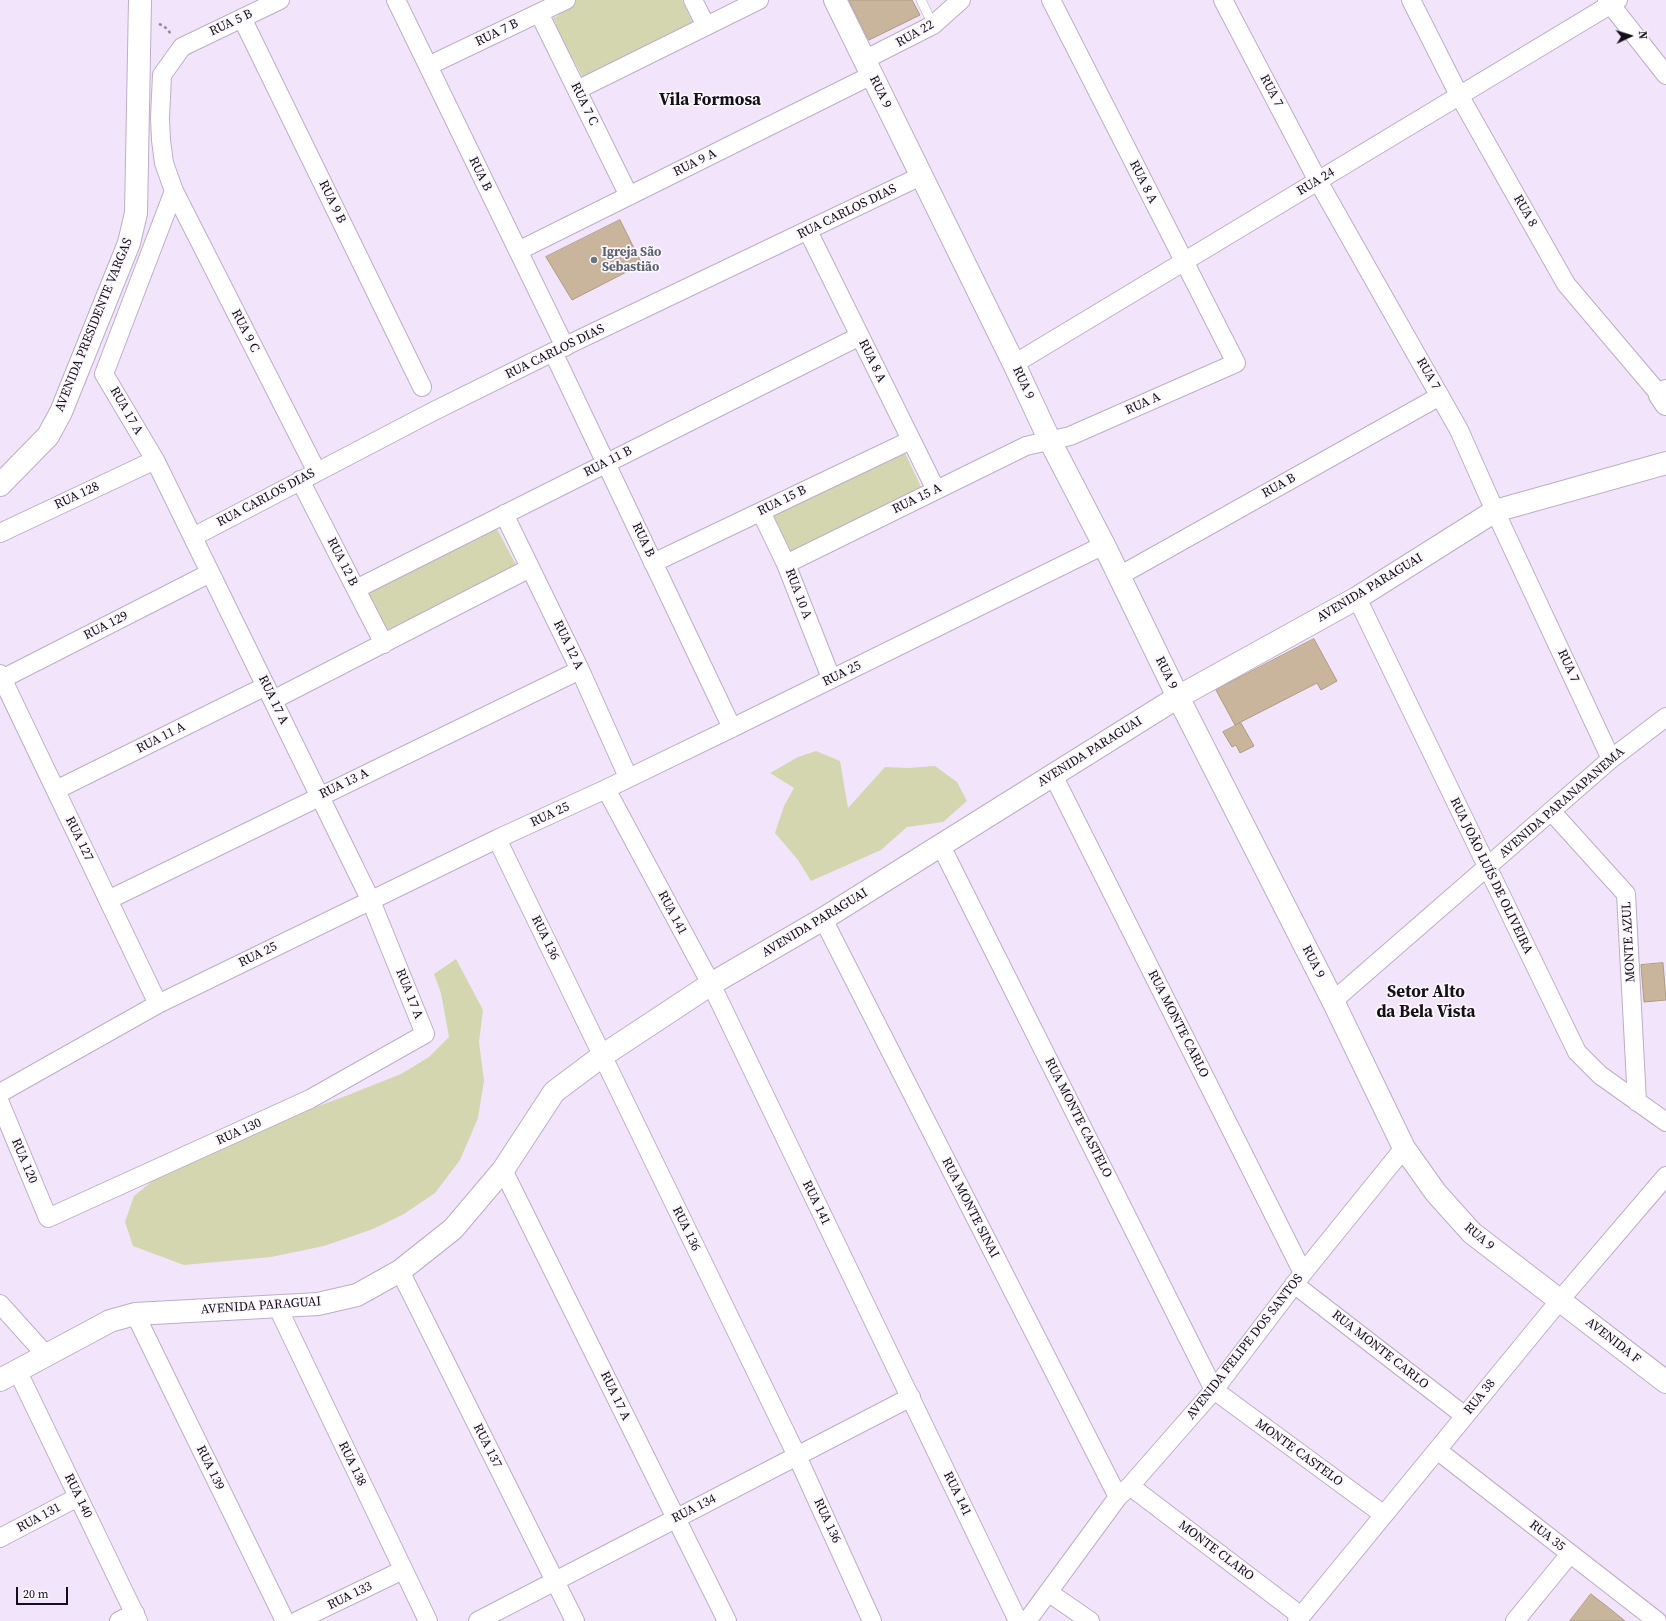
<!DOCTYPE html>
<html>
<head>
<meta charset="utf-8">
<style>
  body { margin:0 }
  #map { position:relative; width:1666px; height:1621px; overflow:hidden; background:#f2e5fb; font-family:"Source Serif 4",serif }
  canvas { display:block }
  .north { position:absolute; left:1610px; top:16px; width:40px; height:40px; -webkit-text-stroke:3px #faf6fc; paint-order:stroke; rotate:86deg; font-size:11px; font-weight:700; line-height:16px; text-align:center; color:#140f18 }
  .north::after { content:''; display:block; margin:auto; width:14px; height:18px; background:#140f18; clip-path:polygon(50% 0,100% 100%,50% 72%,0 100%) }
  .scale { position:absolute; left:16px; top:1587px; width:52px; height:18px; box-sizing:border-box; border:2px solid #140f18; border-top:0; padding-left:5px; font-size:12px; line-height:14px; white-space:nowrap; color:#140f18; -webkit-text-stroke:3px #faf6fc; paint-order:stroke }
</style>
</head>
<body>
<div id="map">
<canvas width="1666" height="1621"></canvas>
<div class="north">N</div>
<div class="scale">20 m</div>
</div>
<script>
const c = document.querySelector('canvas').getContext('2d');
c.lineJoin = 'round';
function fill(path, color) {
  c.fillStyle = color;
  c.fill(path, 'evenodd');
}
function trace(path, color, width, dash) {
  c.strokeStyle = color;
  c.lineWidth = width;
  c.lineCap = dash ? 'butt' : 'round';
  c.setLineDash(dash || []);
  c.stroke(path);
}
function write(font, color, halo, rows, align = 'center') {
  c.font = font + ' "Source Serif 4",serif';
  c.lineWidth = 3.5;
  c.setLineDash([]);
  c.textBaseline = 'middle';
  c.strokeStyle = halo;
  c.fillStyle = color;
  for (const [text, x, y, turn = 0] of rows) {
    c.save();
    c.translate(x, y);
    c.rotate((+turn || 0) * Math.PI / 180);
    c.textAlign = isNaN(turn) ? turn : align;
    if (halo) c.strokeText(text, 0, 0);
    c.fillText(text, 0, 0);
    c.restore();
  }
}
fill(new Path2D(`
  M575,0h107l11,23 -110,55 -11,-21h-7l-11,-28 2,-5 -3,-6 5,-2c3,-8 10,-12 17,-16z
  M904,451l18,38 -131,64 -18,-38z
  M497,529l20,38 -130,63 -20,-37z
  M816,751l24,10 8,47 37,-41 23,1 27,-2 22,16 10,19 -24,21 -36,5 -26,23 -70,31 -13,-21 -23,-27 9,-27 10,-18 -24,-15 28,-16z
  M456,959l27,51 -4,32 5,39 -6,37 -18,42 -25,33 -31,21 -31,15 -49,17 -53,11 -87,8 -51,-19 -8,-24 9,-26 34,-28 123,-52 52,-19 58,-23 28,-17 20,-20 -8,-44 -7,-19z`), '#d3d6af');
const building = new Path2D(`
  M849,0h63l8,15 -51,25z
  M620,220l22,44 -70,36 -26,-43z
  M1314,639l23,42 -16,9 -4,-7 -82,42 -19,-35z
  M1241,723l13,23 -14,7 -4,-8 -4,2 -9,-15z
  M1663,963l3,37 -22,2 -3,-37z
  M1591,1594l23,18 11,9h-55z`);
fill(building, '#c8b59b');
trace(building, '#ad9b81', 1);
const service = new Path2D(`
  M921,0l12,25`);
const minor = new Path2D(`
  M396,0l169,347
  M693,0l13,26
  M1223,0l95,181 141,249 36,81 116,248
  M1411,0l48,95 107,189 94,111
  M1607,0l59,75
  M539,13l90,183
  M242,18l180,369
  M864,60l69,-35 28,-25
  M428,66l138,-66
  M577,90l182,-90
  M174,191l143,281
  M808,231l128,259
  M518,251l354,-176
  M553,352l179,376
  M1014,364l604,-364
  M300,480l84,164
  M761,512l25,52 45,114
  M504,514l76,156 48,107
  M0,533l155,-73
  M193,537l239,-125 121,-60 368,-176
  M653,563l258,-123
  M786,564l240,-118 44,-10 166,-73 -185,-363
  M1119,576l321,-180
  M356,589l504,-253
  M1357,598l220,454 23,23 66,47
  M0,674l158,330
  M0,680l210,-107
  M273,700l257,-132
  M1053,775l250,498
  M606,789l105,195 307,637
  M56,790l210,-104
  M1551,811l75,83 11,208
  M497,839l300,617 75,165
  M941,846l273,544 170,125
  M108,900l472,-230
  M823,919l295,578
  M1333,1001l278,-242 55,-42
  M0,1093l158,-89 339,-165 109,-50 126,-61 372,-183
  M0,1103l48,115 262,-119 115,-65 -54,-133 -216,-441 -51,-86 70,-183 -10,-28 -3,-23 -1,-22 2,-43 20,-28 98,-47
  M503,1170l224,451
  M400,1271l175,350
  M1294,1284l171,132
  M0,1304l45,50
  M277,1306l151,315
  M135,1314l150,307
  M17,1370l121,251
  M1437,1450l220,171
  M1130,1486l171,130
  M0,1538l78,-41
  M1048,1592l42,29
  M119,1621l16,-8
  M297,1621l106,-51
  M478,1621l433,-224
  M1027,1621l91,-124 12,-11 84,-96 89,-117 101,-125
  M1297,1621l263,-321 106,-124
  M1515,1621l55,-67`);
const tertiary = new Path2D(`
  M835,0l179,364 36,77 54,104 74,152 155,304 71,147 32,45 36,40 194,149
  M1666,391l-6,4 6,9
  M0,485l48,-49 13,-24 68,-169 7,-30 4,-213
  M0,1380l110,-59 25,-7 183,-10 39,-9 43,-24 53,-42 50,-59 51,-78 48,-36 109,-72 112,-65 355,-222 179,-99 138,-87 171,-48`);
trace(service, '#bdadc8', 10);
trace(minor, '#bdadc8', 20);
trace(tertiary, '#bdadc8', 24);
trace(new Path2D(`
  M159,24l5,2 8,9`), '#938a9a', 2.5, [3, 3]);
trace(service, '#fff', 9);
trace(minor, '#fff', 18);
trace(tertiary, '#fff', 22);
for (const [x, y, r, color] of [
  [594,260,4,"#6b7280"]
]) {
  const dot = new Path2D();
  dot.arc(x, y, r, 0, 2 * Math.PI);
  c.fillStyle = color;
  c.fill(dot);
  trace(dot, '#faf6fc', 1.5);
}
write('13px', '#140f18', '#faf6fc', [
  ["RUA 5 B",231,23,-25],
  ["RUA 7 B",497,33,-26],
  ["RUA 22",915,34,-29],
  ["RUA 7",1271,91,62],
  ["RUA 9",880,92,64],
  ["RUA 7 C",584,104,64],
  ["RUA 9 A",695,163,-26],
  ["RUA B",480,174,64],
  ["RUA 8 A",1143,182,63],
  ["RUA 24",1316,182,-31],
  ["RUA 9 B",332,202,64],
  ["RUA 8",1525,211,60],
  ["RUA CARLOS DIAS",847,212,-26],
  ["AVENIDA PRESIDENTE VARGAS",94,325,-68],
  ["RUA 9 C",245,331,63],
  ["RUA CARLOS DIAS",555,352,-26],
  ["RUA 8 A",872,361,64],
  ["RUA 7",1428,374,60],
  ["RUA 9",1023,383,65],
  ["RUA A",1143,404,-24],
  ["RUA 17 A",126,411,60],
  ["RUA 11 B",608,462,-27],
  ["RUA B",1279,486,-29],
  ["RUA 128",77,496,-25],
  ["RUA CARLOS DIAS",266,498,-28],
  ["RUA 15 A",917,499,-26],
  ["RUA 15 B",782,501,-26],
  ["RUA B",643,540,65],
  ["RUA 12 B",342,562,63],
  ["AVENIDA PARAGUAI",1370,588,-31],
  ["RUA 10 A",798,594,69],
  ["RUA 129",106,626,-27],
  ["RUA 12 A",568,645,64],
  ["RUA 7",1568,666,65],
  ["RUA 9",1166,673,64],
  ["RUA 25",842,674,-26],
  ["RUA 17 A",273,700,64],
  ["RUA 11 A",161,738,-27],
  ["AVENIDA PARAGUAI",1090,752,-32],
  ["RUA 13 A",344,784,-26],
  ["AVENIDA PARANAPANEMA",1562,803,-41],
  ["RUA 25",550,815,-25],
  ["RUA 127",79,839,64],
  ["RUA JOÃO LUÍS DE OLIVEIRA",1491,876,64],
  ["RUA 141",672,913,62],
  ["AVENIDA PARAGUAI",815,923,-31],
  ["RUA 136",545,938,64],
  ["MONTE AZUL",1629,942,-93],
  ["RUA 25",258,955,-26],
  ["RUA 9",1313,962,63],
  ["RUA 17 A",409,994,68],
  ["RUA MONTE CARLO",1178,1024,63],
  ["RUA MONTE CASTELO",1078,1118,63],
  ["RUA 130",239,1132,-24],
  ["RUA 120",24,1161,67],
  ["RUA 141",816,1203,64],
  ["RUA MONTE SINAI",970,1208,63],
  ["RUA 136",686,1229,64],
  ["RUA 9",1479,1237,41],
  ["AVENIDA PARAGUAI",261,1306,-4],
  ["AVENIDA F",1613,1341,38],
  ["AVENIDA FELIPE DOS SANTOS",1245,1347,-52],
  ["RUA MONTE CARLO",1380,1350,38],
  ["RUA 17 A",615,1396,64],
  ["RUA 38",1480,1397,-51],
  ["RUA 137",487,1446,63],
  ["MONTE CASTELO",1299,1453,36],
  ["RUA 138",352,1464,64],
  ["RUA 139",210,1468,64],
  ["RUA 141",957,1494,64],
  ["RUA 140",78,1496,64],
  ["RUA 134",694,1509,-27],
  ["RUA 131",39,1518,-28],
  ["RUA 136",827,1521,65],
  ["RUA 35",1547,1536,38],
  ["MONTE CLARO",1216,1551,37],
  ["RUA 133",350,1596,-26]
]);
write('bold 13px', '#5b616d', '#faf6fc', [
  ["Igreja São",602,253],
  ["Sebastião",602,268]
], 'left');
write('bold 17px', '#140f18', '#faf6fc', [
  ["Vila Formosa",710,101],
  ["Setor Alto",1426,993],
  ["da Bela Vista",1426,1013]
]);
</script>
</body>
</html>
